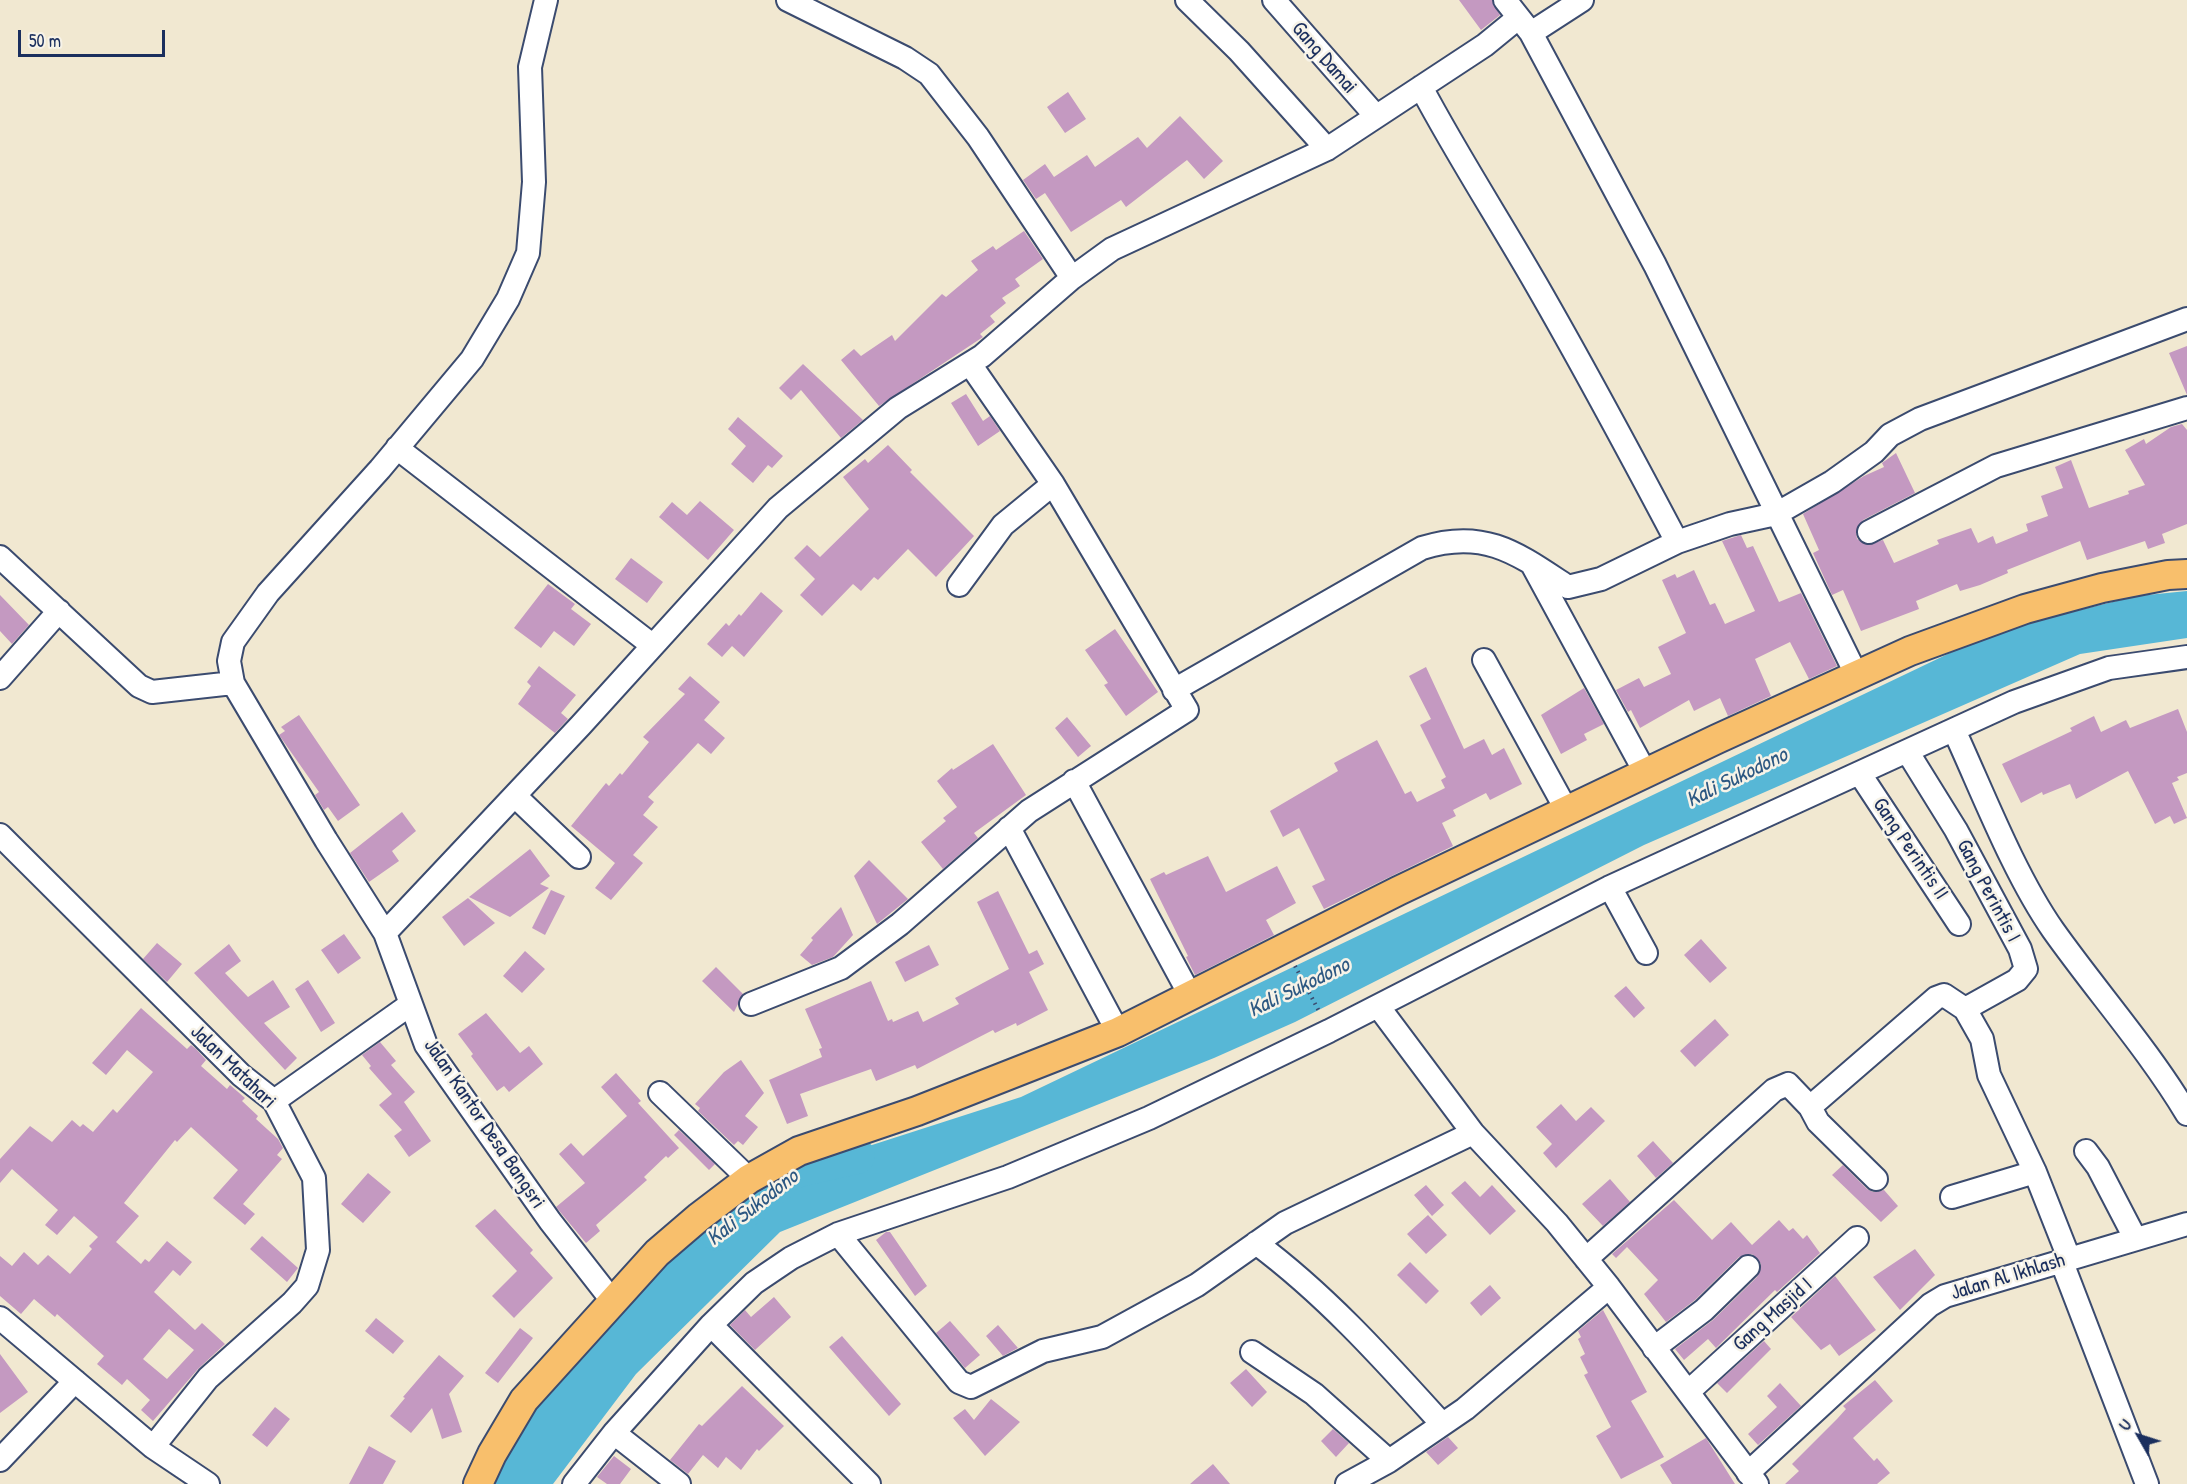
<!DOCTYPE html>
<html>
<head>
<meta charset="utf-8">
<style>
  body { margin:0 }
  #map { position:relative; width:2187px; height:1484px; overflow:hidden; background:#f1e8d1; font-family:"Patrick Hand",sans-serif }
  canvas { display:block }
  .north { position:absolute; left:2109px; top:1406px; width:60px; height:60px; -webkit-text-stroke:4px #f7f3e8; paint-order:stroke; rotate:309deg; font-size:16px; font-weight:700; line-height:24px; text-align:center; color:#1b2f5e }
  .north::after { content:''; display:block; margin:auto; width:21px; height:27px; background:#1b2f5e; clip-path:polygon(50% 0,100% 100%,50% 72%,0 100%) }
  .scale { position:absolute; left:18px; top:30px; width:147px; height:27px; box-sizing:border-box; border:3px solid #1b2f5e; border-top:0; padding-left:8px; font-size:18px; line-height:21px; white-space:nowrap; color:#1b2f5e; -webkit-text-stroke:4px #f7f3e8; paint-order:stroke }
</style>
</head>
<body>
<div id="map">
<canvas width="2187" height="1484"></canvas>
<div class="north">U</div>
<div class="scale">50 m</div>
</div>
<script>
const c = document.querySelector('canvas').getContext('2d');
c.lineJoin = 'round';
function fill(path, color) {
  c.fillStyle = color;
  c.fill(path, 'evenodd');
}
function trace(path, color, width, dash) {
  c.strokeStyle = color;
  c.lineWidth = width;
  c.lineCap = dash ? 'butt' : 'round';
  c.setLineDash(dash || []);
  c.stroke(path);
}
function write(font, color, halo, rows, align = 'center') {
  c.font = font + ' "Patrick Hand",sans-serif';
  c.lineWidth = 5;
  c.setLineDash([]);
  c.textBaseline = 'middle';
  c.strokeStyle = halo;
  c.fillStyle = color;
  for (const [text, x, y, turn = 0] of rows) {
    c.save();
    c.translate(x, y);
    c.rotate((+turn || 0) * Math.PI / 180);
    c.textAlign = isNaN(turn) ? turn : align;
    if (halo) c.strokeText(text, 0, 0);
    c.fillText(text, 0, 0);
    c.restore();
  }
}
fill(new Path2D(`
  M2187,591v47l-107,16 -436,191 -349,177 -81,36 -434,174 -144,142 -83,110h-58l29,-66 140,-159 149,-95 208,-67 977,-467 139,-34z`), '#57b7d6');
trace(new Path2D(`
  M717,1233l78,-63 62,-14`), '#57b7d6', 36);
fill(new Path2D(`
  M1459,0h33l8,15 -19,15z
  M1068,92l18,27 -21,14 -18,-26z
  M1180,116l43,45 -19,18 -17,-19 -61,47 -5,-7 -50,32 -26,-39 -9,6 -13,-19 22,-16 9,13 33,-22 8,12 43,-30 9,11z
  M1024,231l19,28 -28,20 5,7 -18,12 4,5 -16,13 5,6 -15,12 3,3 -104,69 -38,-46 13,-11 7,7 31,-21 3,6 47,-47 4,3 32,-27 -7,-9 22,-15 3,4z
  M2187,346v49l-18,-42z
  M803,364l60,56 -22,18 -40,-48 -10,10 -12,-12z
  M966,394l17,27 7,-5 10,15 -22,15 -27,-43z
  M738,417l45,39 -11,12 -4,-3 -15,18 -22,-19 15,-18 -18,-17z
  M2182,424l5,6v94l-25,10 3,9 -17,6 -3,-8 -58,19 -7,-19 -73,29 1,3 -28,12 -20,6 -3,-7 -41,17 3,8 -58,22 -18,-41 -11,5 -19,-42 6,-3 -16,-36 61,-38 20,-9 -2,-4 14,-10 19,40 -52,27 -7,12 1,7 11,6 15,-5 11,23 45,-19 -2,-4 34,-12 7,15 15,-7 3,8 32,-13 -2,-7 22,-8 -7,-20 22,-8 -8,-21 16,-7 18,48 40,-14 -1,-3 17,-6 -20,-35 19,-11 2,5 25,-17z
  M888,445l24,25 -2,2 64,64 -38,41 -28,-28 -30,31 -4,-3 -13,14 -8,-7 -31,32 -22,-21 15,-16 -21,-21 13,-13 13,12 49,-48 -26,-32 22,-18 3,4z
  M700,501l34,29 -26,30 -49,-43 13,-15 15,13z
  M1741,535l6,13 6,-2 26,56 22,-9 36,73 -28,13 -19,-37 -35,17 16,37 -43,20 -8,-18 -26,13 -5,-11 -49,28 -9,-18 -3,2 -12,-22 23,-12 5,9 27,-13 -13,-27 28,-14 -24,-53 13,-6 2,4 17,-8 16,35 5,-2 10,21 30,-13 -33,-70z
  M631,558l32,24 -16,21 -32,-24z
  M548,584l27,20 -4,5 20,15 -17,22 -20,-15 -13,17 -27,-20z
  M761,592l22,19 -39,46 -12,-11 -10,11 -15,-13 19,-21 3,3 10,-12 2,2z
  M0,595l29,30 -17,19 -12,-13z
  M1115,629l43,63 -32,24 -22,-31 4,-2 -23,-33z
  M539,666l37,29 -15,18 7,6 -13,14 -37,-29 13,-18 -4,-4z
  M1426,667l38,82 20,-10 8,16 12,-7 18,36 -32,16 -4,-7 -33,17 3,6 -14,7 11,23 -129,63 -12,-23 13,-6 -26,-52 -16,9 -13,-26 68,-40 -4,-8 43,-23 28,54 6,-3 6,11 28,-14 -4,-8 5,-3 -26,-52 11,-6 -22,-43z
  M690,676l30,26 -16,18 21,18 -14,16 -13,-11 -50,54 6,5 -11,13 15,12 -25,28 10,8 -32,37 -16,-12 20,-25 -44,-37 35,-43 3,3 11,-13 2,2 27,-33 -6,-5 42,-43 -7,-5z
  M1584,688l20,36 -20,10 3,6 -26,14 -20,-39z
  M2178,709l9,23v41l-10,4 2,3 -7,3 15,35 -13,6 -4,-8 -15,8 -27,-53 -52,28 -6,-15 -27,11 -1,-3 -21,11 -19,-39 70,-33 -2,-3 24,-12 7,16 25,-12 4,8z
  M299,715l61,90 -22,16 -10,-14 -4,3 -9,-15 4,-3 -40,-57 6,-4 -4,-4z
  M1067,717l24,29 -13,11 -23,-29z
  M993,744l33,51 -52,38 4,5 -35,31 -22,-27 25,-21 -3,-3 14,-11 -20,-26 15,-13 1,2z
  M402,812l14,19 -24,20 7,10 -30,21 -19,-29z
  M530,849l20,27 -10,8 9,4 -39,29 -41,-20z
  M1208,856l18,36 51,-26 19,37 -30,17 8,15 -79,40 -9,-18 2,-1 -38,-77 14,-7 2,3z
  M869,860l39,39 -31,25 -23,-48z
  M551,890l14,6 -20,39 -13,-7z
  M998,891l31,63 8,-4 7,14 -15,8 19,38 -31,16 -1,-3 -21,10 -2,-3 -76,39 -2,-4 -39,16 -5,-12 -71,25 8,22 -21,8 -18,-44 53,-23 -3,-8 3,-1 -17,-39 66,-28 17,40 4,-2 1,3 25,-11 5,11 36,-18 -4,-6 54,-29 -32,-67z
  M468,898l27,25 -31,23 -22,-29z
  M841,907l12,28 -20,22 -21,8 -12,-10 13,-15 -2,-2z
  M344,934l17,24 -23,16 -17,-24z
  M1701,939l26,29 -17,15 -26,-28z
  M157,943l25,21 -15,18 -24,-23z
  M229,944l12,17 -16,12 23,24 25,-17 17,27 -26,16 33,35 -12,12 -91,-97z
  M929,945l10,20 -34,17 -10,-20z
  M525,951l20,18 -23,24 -19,-17z
  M716,967l27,27 -9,18 -32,-31z
  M308,980l27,43 -14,9 -26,-43z
  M1626,986l19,22 -11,10 -20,-22z
  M141,1008l46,41 4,-4 5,4 10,11 -5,6 26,23 3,-4 15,13 -3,3 16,15 -2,3 22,20 5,9 -6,7 5,4 -39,45 12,10 -10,11 -32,-27 25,-28 -47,-43 -14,15 -2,-2 -51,63 15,13 -23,26 25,22 4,-5 4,3 18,-21 25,21 -12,14 -7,-6 -19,22 41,38 7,-7 23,21 -27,25 -45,52 -12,-11 9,-10 -23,-21 -5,6 -25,-21 7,-8 -47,-42 -2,3 -21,-18 -13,15 -21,-18v-40l12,10 12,-14 14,13 10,-10 22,19 22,-25 -3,-3 9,-9 -24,-21 -17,19 -12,-10 13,-15 -46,-41 -12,14v-24l30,-33 22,16 20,-22 8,7 3,-3 10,8 20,-23 4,4 36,-41 -26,-22 -21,25 -14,-12zM169,1329l25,21 -27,29 -24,-20z
  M486,1013l34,40 9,-7 14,18 -34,28 -5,-6 -7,5 -26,-35 2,-2 -15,-20z
  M1715,1019l14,16 -34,32 -15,-16z
  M380,1042l16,19 -5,4 24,27 -11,10 27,39 -22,16 -15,-21 8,-6 -23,-25 13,-11 -23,-26 2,-2 -9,-11z
  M741,1060l23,33 -19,23 13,11 -15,18 -5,-4 -4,4 -36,-34 2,-3 -5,-4 29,-32z
  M616,1073l25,28 -3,2 41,45 -11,10 -2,-2 -22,21 3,3 -51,45 4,6 -14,12 -30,-36 29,-24 -26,-29 12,-11 12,13 44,-40 -26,-29z
  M1561,1104l15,17 15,-14 14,14 -49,47 -13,-15 9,-9 -16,-17z
  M679,1130l36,34 -6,6 -35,-35z
  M1653,1141l20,22 -17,15 -19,-22z
  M1843,1165l24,24 6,3 11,-2 14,16 -17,16 -49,-47z
  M368,1173l23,19 -28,31 -22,-19z
  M1610,1179l20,23 -27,24 -21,-22z
  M1465,1181l15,16 12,-12 24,26 -26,24 -39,-42z
  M1426,1185l18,20 -12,11 -18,-21z
  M1674,1200l38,40 19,-18 21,23 27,-25 10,11 4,-3 10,11 4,-4 13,18 -43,39 -2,-2 -59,58 -8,-9 -24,21 -9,-11 38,-29 44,-43 4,-13 -9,-10 -13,3 -44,43 -29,22 -22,-28 14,-14 -31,-33 -11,11 -4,-4z
  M495,1209l38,41 -3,3 23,25 -39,40 -22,-22 25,-25 -42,-45z
  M1428,1215l19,20 -21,19 -19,-20z
  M886,1232h4l37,54 -12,10 -39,-56z
  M262,1236l36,32 -11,14 -37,-33z
  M1915,1249l20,26 -35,35 -27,-33z
  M1410,1262l29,29 -13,13 -29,-29z
  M1835,1276l41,54 -37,26 -9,-12 -9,6 -30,-33z
  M1490,1285l11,13 -20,18 -11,-13z
  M774,1297l17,20 -36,33 -25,-25 15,-15 6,7z
  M1603,1310l44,82 -16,9 33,56 -43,22 -25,-43 15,-9 -27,-52 4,-2 -8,-16 5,-3 -7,-15 3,-2 -3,-6z
  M376,1318l28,23 -11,13 -28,-23z
  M950,1321l30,34 -15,13 -29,-35z
  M998,1325l20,23 -15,8 -17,-20z
  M520,1328l13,10 -35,45 -13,-10z
  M842,1336l59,68 -12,12 -60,-69z
  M1764,1341l7,8 -44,44 -10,-10z
  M0,1354l28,38 -28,21z
  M439,1355l25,21 -15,18 13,38 -20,7 -10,-31 -21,25 -21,-17 15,-18 -2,-1z
  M1246,1369l21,23 -15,15 -22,-24z
  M1875,1380l18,21 -40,37 21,23 3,-3 13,15 -13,11h-92l14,-13 -7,-7 45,-45 9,-10 -3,-3z
  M1780,1383l21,23 -43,39 -10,-11 29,-27 -10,-11z
  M742,1386l42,40 -25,25 -2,-2 -16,21 -15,-13 -8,11 -15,-13 -15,19 -18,-14 29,-36 3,2z
  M991,1399l29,23 -35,34 -32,-38 12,-9 9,11z
  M275,1407l15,12 -23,28 -15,-12z
  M1333,1429l16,14 -13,14 -15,-16z
  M1448,1437l10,11 -20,17 -12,-13z
  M1706,1438l29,46h-63l-12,-19z
  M369,1446l27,15 -13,23h-34z
  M614,1456l17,13 -11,15h-13l-10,-7z
  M1213,1464l17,20h-40z`), '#c499c1');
const minor = new Path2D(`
  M546,0l-16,67 4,115 -6,71 -20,46 -36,60 -92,110 -112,124 -35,49 -4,19 4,22 93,157 59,93 41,112 124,176 64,82
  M788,0l117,58 24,16 49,63 94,141
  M1187,0l52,51 88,98
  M1274,0l101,115
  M1505,0l26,33 124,232 202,411
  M1531,33l51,-33
  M1421,87c36,68 77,131 115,197 49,85 95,171 141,258
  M397,448l255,197
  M1869,532l127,-66 191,-58
  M0,557l139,129 13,6 81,-9
  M1533,566l112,206
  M959,585l44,-60 50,-41
  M1484,660l83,151
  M0,678l59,-67
  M1174,690l248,-142c63,-20 96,6 146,39l33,-8 76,-37 53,-18 46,-10 56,-32 42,-30 16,-17 30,-16 267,-100
  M1954,730c29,63 60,144 99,200 44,62 95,119 134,184
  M1907,751l49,79 64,119 6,20 -9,11 -52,29
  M1860,774l99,150
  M1074,781l116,214
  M515,796l64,61
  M1009,828l109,204
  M0,835l241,240 33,26 40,77 4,72 -11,36 -15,17 -84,75 -55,69
  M1610,887l36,66
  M385,933l196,-208 197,-217 120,-100 84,-52 90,-78 40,-29 215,-100 158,-104 33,-27
  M751,1004l90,-36 59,-44 129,-113 158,-101 -134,-226 -83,-120
  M1378,1006l95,127 84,90 52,64 148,197
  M660,1093l89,86
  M274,1101l137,-97
  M1810,1107l126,-109 8,-3 21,14 17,30 7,36 46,97 34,86
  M2086,1151l12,16 37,71
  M1952,1197l83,-25
  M838,1234l121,148 12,5 72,-36 59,-14 95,-52 88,-62 188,-90
  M1256,1243c70,52 128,117 186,181
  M1586,1259l177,-159 11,-10 14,-6 22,23 8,15 58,57
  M2061,1260l86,224
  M0,1318l153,129 55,37
  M711,1325l158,159
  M1654,1348l50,-38 44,-43
  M1252,1352l62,42 75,67
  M1688,1392l169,-154
  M614,1433l65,51
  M0,1460l75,-79
  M1748,1473l182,-168 15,-9 242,-72
  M574,1484l40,-51 97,-108 43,-42 37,-25 47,-24 170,-57 141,-59 180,-87 281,-144 404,-185 95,-34 78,-11
  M1347,1484l42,-23 76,-52 144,-122`);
const major = new Path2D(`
  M478,1484l14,-30 32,-54 133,-147 42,-36 50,-38 50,-28 118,-40 201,-79 280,-141 319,-152 193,-88 115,-42 77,-21 66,-13 19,-1`);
trace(minor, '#3b4b6f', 26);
trace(major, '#3b4b6f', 32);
trace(new Path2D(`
  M1295,966l25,47`), '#3b4b6f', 4, [1.5, 4.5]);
trace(minor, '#fff', 22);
trace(major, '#f8bf6c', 28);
write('21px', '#1b2f5e', '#f7f3e8', [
  ["Gang Damai",1324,58,49],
  ["Gang Perintis II",1910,849,56],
  ["Gang Perintis I",1988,891,62],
  ["Jalan Matahari",233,1067,44],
  ["Jalan Kantor Desa Bangsri",484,1124,56],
  ["Jalan Al Ikhlash",2008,1277,-17],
  ["Gang Masjid I",1773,1315,-42]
]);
write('italic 22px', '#2d5882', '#f7f3e8', [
  ["Kali Sukodono",1737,778,-26],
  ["Kali Sukodono",1299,988,-26],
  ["Kali Sukodono",753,1208,-38]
]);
</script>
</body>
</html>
